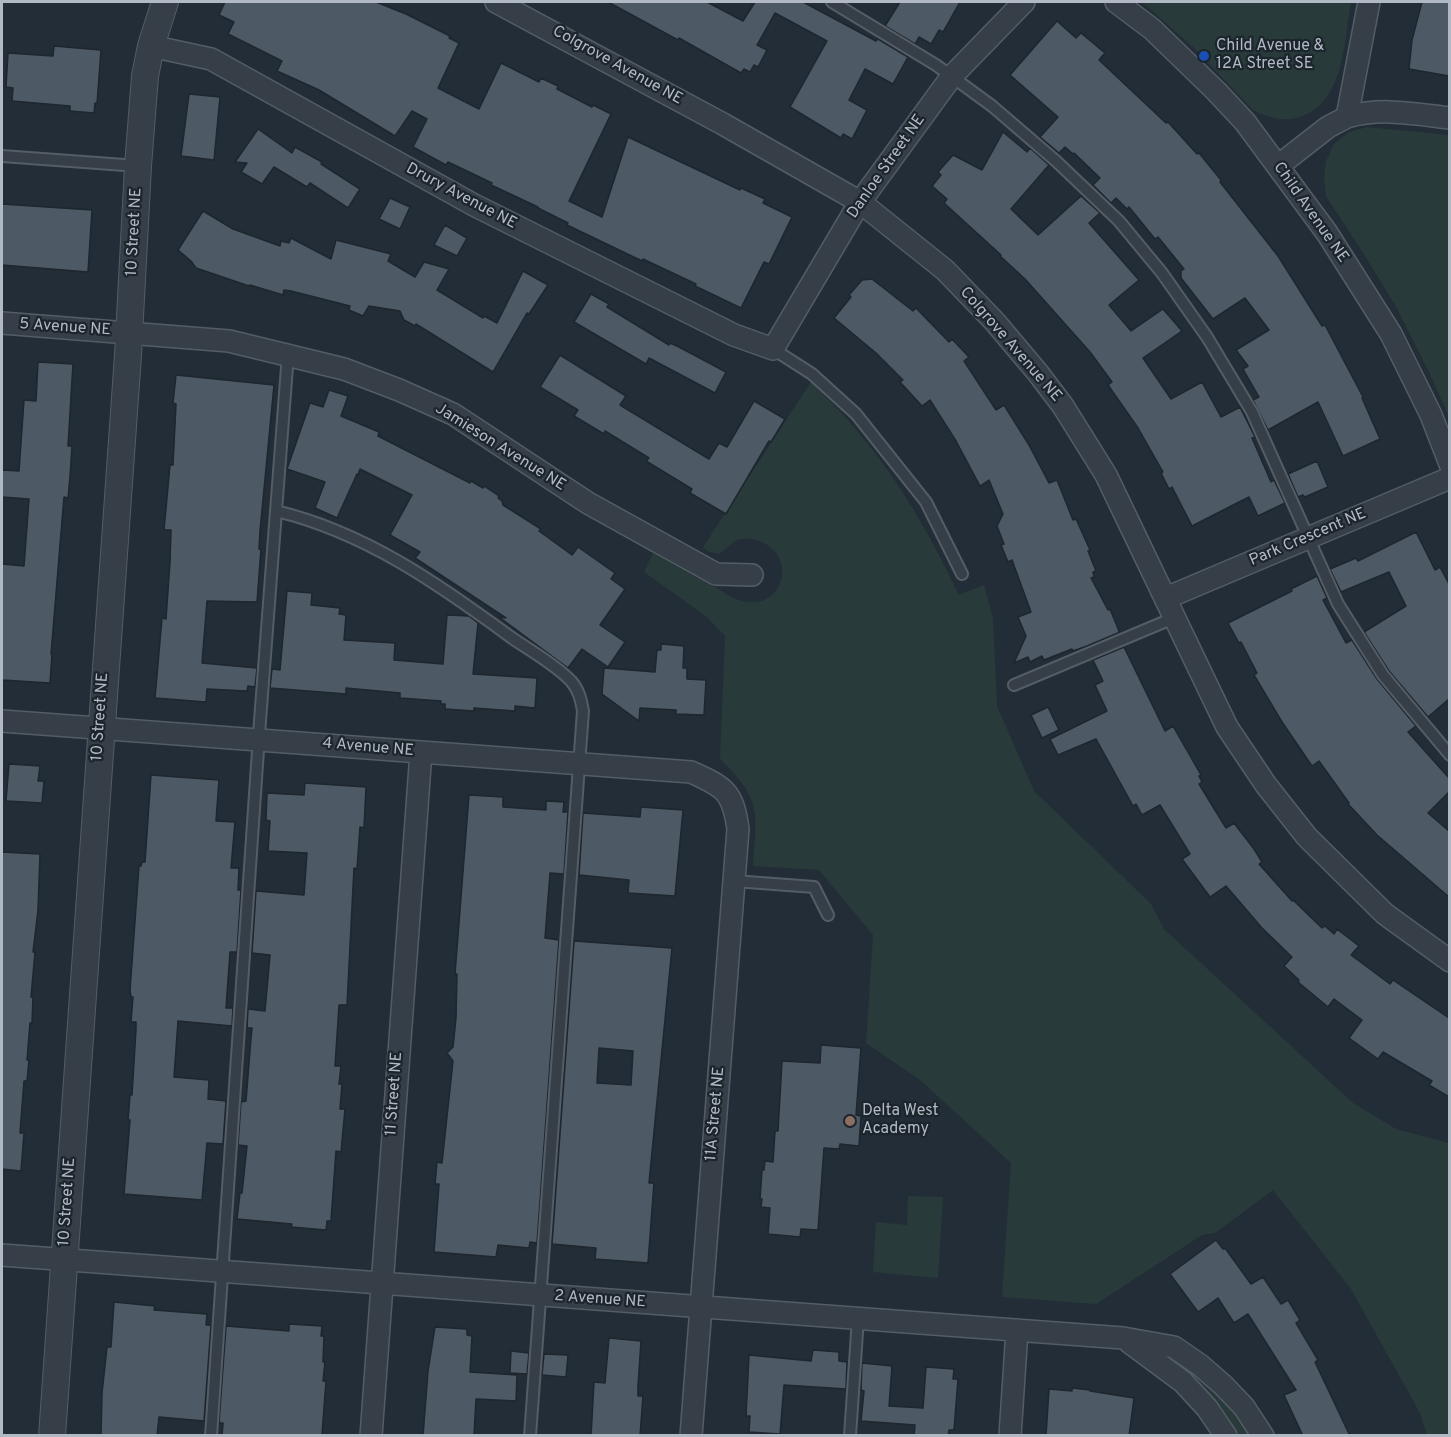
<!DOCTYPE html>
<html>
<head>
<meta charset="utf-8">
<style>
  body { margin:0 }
  #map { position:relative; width:1451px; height:1437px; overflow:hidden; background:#232d37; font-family:Overpass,sans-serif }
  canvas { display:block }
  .frame { position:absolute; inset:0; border:3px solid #b1bac4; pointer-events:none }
</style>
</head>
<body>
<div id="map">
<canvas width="1451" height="1437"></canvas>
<div class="frame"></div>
</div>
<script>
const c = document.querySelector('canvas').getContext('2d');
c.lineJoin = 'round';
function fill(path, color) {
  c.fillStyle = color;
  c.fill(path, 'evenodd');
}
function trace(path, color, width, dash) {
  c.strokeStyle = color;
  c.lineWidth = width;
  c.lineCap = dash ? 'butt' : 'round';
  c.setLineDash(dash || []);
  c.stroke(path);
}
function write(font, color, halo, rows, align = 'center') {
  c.font = font + ' Overpass,sans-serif';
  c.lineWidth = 4.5;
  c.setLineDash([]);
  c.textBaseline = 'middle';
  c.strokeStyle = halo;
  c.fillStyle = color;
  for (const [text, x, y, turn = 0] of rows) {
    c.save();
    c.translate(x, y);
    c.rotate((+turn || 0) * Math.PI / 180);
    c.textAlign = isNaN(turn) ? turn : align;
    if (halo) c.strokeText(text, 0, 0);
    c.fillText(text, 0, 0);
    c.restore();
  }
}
fill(new Path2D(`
  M1142,2h209c-7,38 -6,99 -49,114 -16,7 -33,2 -49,-6l-59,-62z
  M1367,127l82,8v282l-21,-47 -33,-65 -28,-46 -41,-63 -2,-18 2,-17 8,-17 15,-12z
  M811,382c16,17 33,32 47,50 42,49 73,105 101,163l25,-10 9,33 4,88 37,85 117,113 13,25 189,174 43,26 53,14v292h-22l-7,-22 -69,-124 -78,-99 -58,43 -13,2 -106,69 -94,-7 9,-134 -91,-83 -54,-37 7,-108 -54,-65 -66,-4c4,-55 9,-66 -33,-107l5,-123 -18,-19 -63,-45 9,-19c21,12 41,23 62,34 7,4 16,11 24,13 46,15 61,-48 17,-60 -5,-1 -12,-2 -18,0 -6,2 -13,10 -19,14l-12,-3 -4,-4z
  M908,1196l35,1 -5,81 -65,-6 3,-50 31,3z
  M1183,1362l50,45 18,28h-12c-14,-23 -37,-57 -61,-70z`), '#283b3a');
const building = new Path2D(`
  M225,2h151l30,12 44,22 -1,2 10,5 -21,45 41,21 22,-46 38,19 2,-4 17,8 -1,3 35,18 1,-2 18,9 -42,87 33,16 26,-80 112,53 1,-2 24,11 -2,4 29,14 -23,47 -5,-2 -23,46 -46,-22 1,-2 -53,-25 -1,2 -75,-36 1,-2 -30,-15v-1l-47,-22 1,-2 -44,-21 -2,3 -33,-18 14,-28 -15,-8 -17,25 -76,-46 -42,-19 5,-10 -54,-27 6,-12 -15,-7z
  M608,2h99l36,19 12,-19h48l73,39 2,-2 30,18 -15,27 -28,-15 -16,31 18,10 -15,29 -9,-5 -2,4 -51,-31 37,-66 -52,-28 -18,32 10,5 -9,17 -4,-2 -4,7 -6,-3 -3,4 -62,-35 -1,2z
  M900,2h60l-17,30 -4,-2 -8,14 -12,-7 -4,7 -30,-18z
  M1422,2h27v74l-40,-7 3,-29z
  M1057,21l19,17 5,-5 24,20 -6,7 67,63 2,-1 29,32 2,-1 22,27 -1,2 58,74 44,70 3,-1 38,72 -1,1 18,41 -37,17 -25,-54 -50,28 -15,-30 6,-3 -16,-28 5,-3 -12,-16 33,-20 -24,-32 -32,21 -32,-41v-7l3,-2 -26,-32 -3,2 -26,-32 -2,2 -11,-11 -5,5 -18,-18 7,-7 -26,-25 -1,1 -8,-7 -6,6 -19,-16 18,-20 -48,-42z
  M54,46l47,4 -4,54 -2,-1 -1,10 -24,-2v-5l-58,-5 1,-13 -7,-1 2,-34 45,3z
  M189,94l31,3 -6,63 -33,-4z
  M258,129l34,24 3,-6 27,15 -1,2 39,25 -12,19 -38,-25 -3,4 -33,-20 -12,17 -21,-12 6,-9 -12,-1z
  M1003,132l24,20 3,-4 19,17 -38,44 27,26 43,-39 19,17 -11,10 50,57 -30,25 22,26 32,-22 19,22 -39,27 28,41 31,-17 19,35 19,-10 15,30 -3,1 19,44 3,-2 11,23 -27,13 -9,-19 -57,29 -20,-39 -3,2 -8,-16 2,-1 -25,-44 -30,-43 4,-3 -22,-30 -65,-73 -25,-23 1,-1 -57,-52 3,-4 -15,-13 9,-11 -3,-3 15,-17 29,15z
  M390,198l20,9 -10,22 -21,-10z
  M2,204l90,6 -4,62 -86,-7z
  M203,211l30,18 47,17 1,-5 8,2 2,-5 40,21 5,-19 55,14 -3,7 27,16 9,-15 25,7 -12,21 46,28 1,-2 13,7 26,-52 25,14 -19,29 -2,-1 -34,59 -77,-48 -1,2 -11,-6 -4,-9 -31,-5 -6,10 -14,-6 1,-4 -59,-15 -7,-1 -1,5 -33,-10 -1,1 -53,-18 -5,-7 -13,-11z
  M445,225l22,13 -10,18 -23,-11z
  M872,279l41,32 3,-3 33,34 3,-3 17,18 -5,4 32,49 8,-5 25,40 20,38 8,-3 16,40 3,-1 14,31 -2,1 8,20 -3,1 1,5 -3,1 17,32 2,-1 9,22 -1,2 -31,13 -14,5 -1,-2 -28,11 -2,-4 -12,6 -2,-5 -14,6 12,-27 -8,-19 13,-5 -19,-52 -4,2 -7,-17 3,-1 -7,-18 6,-12 -14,-34 -9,6 -24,-45 -26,-41 -8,6 -22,-24 3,-2 -27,-27 -42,-35 17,-21 -2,-2 13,-15z
  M591,294l18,10 -2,3 62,38 1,-2 9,4 47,25 -11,21 -66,-35 -3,6 -72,-42z
  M560,355l66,41 -6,9 89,54 10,-16 8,4 27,-46 31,18 -14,23 -2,-1 -43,73 -36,-21 2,-4 -46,-28 3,-3 -44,-27 -1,3 -30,-18 4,-6 -38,-23z
  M38,362l35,2 -5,82h4l-2,31 -2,21 -4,-1 -13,157h1l-2,29 -48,-3v-116l22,2 5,-67 -27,-2v-27l17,1 5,-71 12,1z
  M176,375l98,10 -14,146 -1,18h2l-4,53 -50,-1 -5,62 55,5 -2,19 -7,-1 -1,5 -40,-2 -1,13 -51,-4 7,-80 4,1 4,-57 1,-32h-7l6,-65h3l3,-61 -3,-1z
  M329,390l19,6 -7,20 38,16 -1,4 92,47 1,-2 12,7 1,-2 15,10 -1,2 4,3 1,4 38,24 -2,2 33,24 6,-8 37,26 -4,6 14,10 -25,36 25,17 -17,25 -26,-18 -14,19 -69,-51 7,1 -91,-60 5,-6 -30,-17 22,-40 -52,-26 -2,6 -1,-1 -20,44 -22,-10 10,-26 -38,-13 23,-66 13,4z
  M1317,461l11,26 -23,10 -2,-2 -5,2 -10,-23z
  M1416,532l19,38 5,-3 9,17v115l-21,18 -39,-46 -25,-39 42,-26 -17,-34 -48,20 -11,-23 26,-11 2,3z
  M1317,576l10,22 -4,2 23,43 6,-3 25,39 39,47 -8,6 41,46v14l-21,21 21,18v66l-72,-62 -29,-31 1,-1 -30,-42 -7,5 -30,-44 -28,-47 3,-2 -16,-31 -2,1 -11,-20 64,-32 -1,-2z
  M287,591l25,2 -1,12 29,3 -1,6 7,1 -2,25 51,3 -1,17 49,4 4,-49 22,1 9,7 -5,51 64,4 -2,30 -20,-2v5l-41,-3v3l-29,-2v-5h-4v-3l-41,-3v-5l-54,-5v6l-76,-6 2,-19 8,1z
  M661,644l23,2 -1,22h4v11l19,1 -2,35 -28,-1v-4l-36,-2 -1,13 -37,-27 2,-26 51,4 2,-22h4z
  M1124,647l41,84 8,-5 28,49 -2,1 3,6 -3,2 27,44 8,-5 20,26 8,13 -3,2 33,37 1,-1 29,28 3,-2 9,8 3,-5 22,17 -8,9 39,29 3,-4 56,38v79l-20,-12 3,-4 -49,-29 -5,7 -29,-21 13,-18 -28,-21 -6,8 -30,-25 1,-2 -15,-14 8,-9 -30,-29 -36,-42 -16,11 -28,-38 8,-5 -30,-49 -18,10 -6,-11 -3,2 -37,-67 -38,16 -8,-16 57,-28 -12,-26 8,-4 -10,-21z
  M1048,707l11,23 -17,8 -11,-23z
  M9,764l31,2 -2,15h6l-2,22 -36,-2z
  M151,775l68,5 -3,41 19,1 -4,46h8l-1,22h3l-4,62h-7l-4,56h7l-1,18 -54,-5 -4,56 35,3 -1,19 18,2 -3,43 -16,-1 -5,57 -78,-6 6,-74h-2l2,-25h2l4,-66v-7h-5l2,-25h-2l-1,-7 9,-124h2l1,-4h3z
  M305,783l61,4 -2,41 -4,-1 -3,42 -3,-1 -7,137h-8l-4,61h6l-2,18h3l-2,25h5l-4,43 -5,-1 -5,70h-4l-1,9 -35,-3 1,-3 -55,-5 3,-26h2l5,-47 -9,-1 3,-43 5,-1 5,-63 1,-10h-5l1,-19 17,2 5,-56 -18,-2 4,-62 48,4 3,-42 -39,-2 2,-30 -4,-1 1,-27 37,2z
  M469,795l34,2v10l43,3v-9l18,1 -1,10h5l-4,62 -14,-1 -5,65 14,2 -22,303 -7,-1 -1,6 -31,-3 -2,12 -62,-5 5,-68h-4l2,-22 5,1 11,-102 -6,-8 6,-6 3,-29 1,-44h-2z
  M641,807l42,3 -8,86 -47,-3 1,-13 -50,-5 4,-62 57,4z
  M2,852l38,2 -2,56 -5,42h2l-4,45h2l-1,26h-2l-3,37h2l-2,21h-3l-4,52h4l-3,38 -19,-2z
  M574,941l98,7 -23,235h5l-6,80 -53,-4 1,-11 -44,-4zM599,1048l34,3 -2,34 -34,-2z
  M821,1045l40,3 -5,67 5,1 -2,30 -19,-2 -1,5 -15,-1 -6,82 -17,-1 -1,8 -32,-3 2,-26 -9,-1 1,-8h-2l2,-29h2l1,-9 8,1 2,-31h3l4,-70 38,2z
  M1216,1240l7,9 2,-1 26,36 12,-7 18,27 7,-4 12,20 -4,3 22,37 -3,2 35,74h-47l-19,-41 12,-5 -48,-76 -14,9 -16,-25 -20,14 -28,-38z
  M114,1302l41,4 -1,4 53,4 -1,11h5l-7,96 -45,-4 -2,19h-56l1,-43 5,-46h4z
  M289,1324l33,2 -1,10h3l-1,26h2l-2,19h3l-4,54 -100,1 1,-13h-4l7,-97 63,5z
  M435,1327l32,2v6l5,1 -2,36 47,3 -1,26 -40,-2 -2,37h-51l5,-65z
  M609,1338l32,3 -3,45v10h5l-3,40h-49l3,-54 11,1z
  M813,1350l26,2v9l8,1 -1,27 -62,-4 -4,49 -31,-2 1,-16h-4l3,-61 62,6z
  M511,1351l18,2 -2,21 -17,-1z
  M544,1354l24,1 -2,22 -24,-2z
  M862,1363l30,3 -3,40 34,2 3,-41 28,2 -1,10h5l-4,51h-5l-1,6h-34l1,-11 -54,-4 3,-30 -3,-1z
  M1072,1388l18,2v1l44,7 -5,38h-83l3,-47 23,2z`);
fill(building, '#4e5966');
trace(building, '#1e262e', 1.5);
const service = new Path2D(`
  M832,2l104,63 56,41 64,55 63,60 43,52 45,64 45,75 86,192 45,71 67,80
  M2,156l136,10
  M773,349l39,25 44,40 70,88 36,72
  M276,511c89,21 164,74 236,127 19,13 44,27 59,43 8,9 10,19 12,30l-53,725
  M1014,685l162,-68
  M734,881l80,6 14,28
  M211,1436l49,-715 28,-367
  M850,1436l8,-118`);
const minor = new Path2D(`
  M496,2l227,122 137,78 85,68 50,52 43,51 25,33 43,69 121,252 39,58 41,52 78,77 65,47
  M1116,2l36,27 64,62 29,31 82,111 64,101 40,81 19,49
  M151,46l60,13 263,146 260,130 39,14 87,-147 92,-126 72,-74
  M1347,117c34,-10 68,-3 103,1
  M1278,166l50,-39 19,-10 22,-115
  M2,323l227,18 115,28 55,21 54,24 135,89 128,71 36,1
  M1166,598l284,-120
  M2,721l689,51c34,15 42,20 47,57l-47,607
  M2,1255l1121,83 51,9 26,18 23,20 21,22 19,29
  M1129,1342l54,40 24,26 19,28
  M371,1436l50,-684
  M1010,1436l7,-106`);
const tertiary = new Path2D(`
  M52,1436l76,-1081 10,-189 7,-90 6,-30 14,-44`);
trace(service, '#545d65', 14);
trace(minor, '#545d65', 24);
trace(tertiary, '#545d65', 28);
trace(service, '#363f48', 10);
trace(minor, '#363f48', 21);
trace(tertiary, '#363f48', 26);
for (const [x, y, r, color] of [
  [1204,56,6,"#1a4fb4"],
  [850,1121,6,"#8d6e63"]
]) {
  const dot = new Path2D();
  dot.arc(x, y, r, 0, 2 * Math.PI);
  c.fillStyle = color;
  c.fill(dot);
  trace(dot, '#1c242c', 2);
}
write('16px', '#b1bac4', '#1c242c', [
  ["Child Avenue &",1216,47],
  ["12A Street SE",1216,65],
  ["Delta West",862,1112],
  ["Academy",862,1130]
], 'left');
write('16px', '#b1bac4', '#1c242c', [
  ["Colgrove Avenue NE",617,66,29],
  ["Danloe Street NE",887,167,-55],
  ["Drury Avenue NE",461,197,28],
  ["Child Avenue NE",1310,213,55],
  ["10 Street NE",135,232,-87],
  ["5 Avenue NE",65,328,4],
  ["Colgrove Avenue NE",1010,345,49],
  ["Jamieson Avenue NE",500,448,32],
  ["Park Crescent NE",1308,538,-23],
  ["10 Street NE",101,717,-86],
  ["4 Avenue NE",368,748,5],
  ["11 Street NE",395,1094,-86],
  ["11A Street NE",716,1114,-85],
  ["10 Street NE",68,1202,-86],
  ["2 Avenue NE",600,1300,4]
]);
</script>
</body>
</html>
